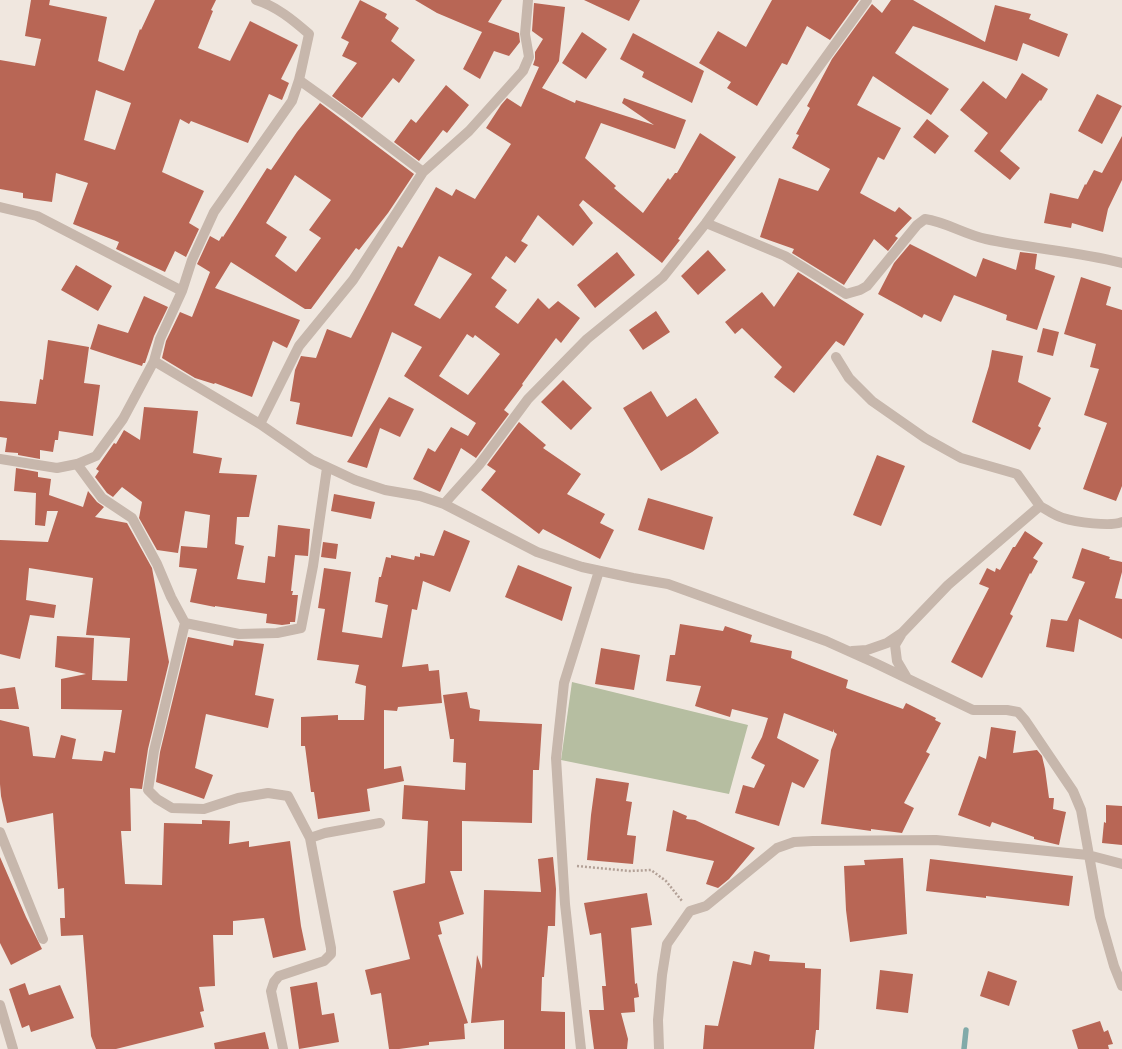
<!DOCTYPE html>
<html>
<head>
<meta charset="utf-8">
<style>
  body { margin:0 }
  canvas { display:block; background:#f0e7df }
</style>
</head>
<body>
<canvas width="1122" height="1049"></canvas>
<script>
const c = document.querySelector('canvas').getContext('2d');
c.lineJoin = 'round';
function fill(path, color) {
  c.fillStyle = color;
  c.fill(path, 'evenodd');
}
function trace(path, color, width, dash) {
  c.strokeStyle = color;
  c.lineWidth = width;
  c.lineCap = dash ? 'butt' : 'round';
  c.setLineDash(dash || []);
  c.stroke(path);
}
fill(new Path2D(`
  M572,682l176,43 -19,69 -168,-34z`), '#b6bea1');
trace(new Path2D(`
  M964,1049l2,-19`), '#81aaa9', 5.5);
fill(new Path2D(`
  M31,0h19l-1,5 58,12 -9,44 26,10 16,-42 1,1 14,-30h61l-5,10 2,1 -15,37 32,13 20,-40 48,24 -17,34 8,4 -7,17 -13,-6 -21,49 -57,-22 -2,3 -9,-5 -18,53 42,19 -15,32 10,6 -13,28 -11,-6 -10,21 -49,-23 3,-7 -46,-18 15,-41 -32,-10 -4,29 -29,-4v-5l-23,-4v-129l35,6 6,-27 -16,-3zM96,90l35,13 -16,47 -31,-10z
  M360,0l27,14 -2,4 14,10 -8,13 24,19 -16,23 -6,-5 -31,40 -30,-22 25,-33 -15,-7 7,-14 -8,-4z
  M415,0h87l-14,22 31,11 1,9 -11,14 -15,-5 -14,28 -17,-10 19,-37 -45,-19z
  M584,0h56l-11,21z
  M772,0h87l-29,40 -23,-14 -20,39 -5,-2 -25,43 -30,-18 4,-6 -32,-19 19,-32 28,16z
  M891,0h22l72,42 10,-37 36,9 -2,5 39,15 -9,23 -36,-14 -6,18 -104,-35 -18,27 54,36 -18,26 -58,-39 -16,29 44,23 -17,32 -6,-3 -18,36 35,19 4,-5 13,11 -17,18 3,2 -10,13 -14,-12 -30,46 -52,-32 2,-4 -34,-12 19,-59 39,13 12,-22 -38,-21 7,-13 -3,-1 14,-26 -3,-2 25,-47 40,-55 10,9z
  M534,3l31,4 -6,54 -17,27 33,15 1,-3 78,25 -32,-22 2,-5 62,22 -11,29 -74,-26 -16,35 31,28 -2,2 29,25 25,-35 2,2 5,-7h2l23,-40 36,24 -58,82 2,1 -18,23 -79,-63 -4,5 14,18 -20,23 -35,-31 -17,26 7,4 -13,18 -9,-7 -15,22 16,12 -12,17 23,17 20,-26 11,11 9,-8 22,17 -19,25 -5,-5 -34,46 1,1 -19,25 5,4 -33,44 -15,-10 -21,44 -27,-13 15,-31 7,4 16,-25 17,9 8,-13 -72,-47 18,-29 -30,-15 -40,105 -56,-13 4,-21 -10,-2 5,-31 6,-14 15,2 11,-29 24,9 47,-92 4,2 34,-61 16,9 4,-7 19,10 36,-55 -25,-16 15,-23 6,-7 14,9 18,-40 -6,-2 2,-6v-7l8,-13 -11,-8zM439,256l33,18 -32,45 -26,-14zM467,334l6,4 2,-3 25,19 -32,41 -29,-19z
  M582,32l25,17 -21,30 -24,-16z
  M633,33l71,38 -12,32 -50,-26 2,-5 -24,-13z
  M1022,73l26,16 -7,12 -1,-1 -40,51 20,17 -10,12 -36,-29 14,-18 -28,-23 23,-29 23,18z
  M446,85l23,20 -22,28 -4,-3 -24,31 -25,-19 17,-23 5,4z
  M1097,94l25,12 -20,38 -24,-13z
  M320,103l94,71 -26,39 -29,37 -3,-2 -45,61h-6l-74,-47 -16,26 85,32 -13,28 -14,-7 -21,56 -37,-14 -1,1 -19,-6 -33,-20 4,-17 14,-29 12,5 18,-45 -13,-8 1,-2 12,-26 9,5 3,-5 1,1 44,-69 4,2 26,-38zM295,175l36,25 -22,30 12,8 -25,34 -21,-16 12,-19 -21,-14z
  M927,119l22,17 -14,18 -22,-17z
  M1122,136v44l-14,29 -5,23 -31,-9 -1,5 -27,-5 6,-30 28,6 7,-15 1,1 8,-15 8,3z
  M910,244l66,33 7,-19 33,12 4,-18 17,2 -2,15 20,7 -18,54 -31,-10 1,-5 -53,-20 -13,27 -17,-8 -2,4 -44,-24 16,-31z
  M708,250l18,20 -28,25 -17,-19z
  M617,252l18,23 -40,33 -18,-23z
  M76,265l36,21 -14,25 -37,-21z
  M798,272l66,42 -20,32 -8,-5 -42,52 -20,-16 8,-10 -40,-39 -7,6 -10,-12 37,-30 12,15z
  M1081,277l30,10 -5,18 16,5v176l-6,15 -33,-12 24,-66 -23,-8 15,-46 -9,-2 6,-23 -32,-10z
  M144,296l24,11 -14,29 -9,27h-2l-1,3 -52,-17 8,-25 30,9z
  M656,311l14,21 -27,18 -14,-20z
  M1043,328l16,4 -6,24 -16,-4z
  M48,340l41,7 -5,36 16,2 -7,51 -34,-5 -1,9h-3l-2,12 -13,-2v9l-22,-4v-2l-13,-1 2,-14 -7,-1v-36l36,3 4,-25 3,1z
  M992,350l31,6 -5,26 33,16 -13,28 3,2 -11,22 -58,-28 17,-56z
  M563,380l29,28 -21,22 -30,-28z
  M651,391l16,26 29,-19 23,35 -27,19 -31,19 -38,-63z
  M389,397l25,12 -14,28 -20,-9 -13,40 -20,-6z
  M144,407l54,4 -5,42 29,5 -3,15 38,2 -8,42h-12l-2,27 9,2 -7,33 28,4 3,-27 7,1 3,-32 32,4 -2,27 -13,-1 -4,36h2l-1,4h6l-3,27h-5v2l-8,1 -16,-2 1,-9 -52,-8v1l-25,-5 7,-33 -18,-2 2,-21 26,2 3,-33 -25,-4 -7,42 -21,-3 -18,-32 3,-16 -20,-15 -9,10 -6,-4 -12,-16 4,-6 -3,-2 18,-26 2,1 8,-14 16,10z
  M519,422l27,23 -3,3 38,26 -14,20 38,20 -5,9 14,7 -14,29 -57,-30 -4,5 -58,-44 15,-19 -9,-6z
  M877,455l28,11 -24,60 -28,-11z
  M16,468l22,4v5l13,2 -2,16 34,12 5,-16 9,11 7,5 -9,10 32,6 25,45 17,94 -21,87 -6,40 -12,-1 1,43h-10l4,53 37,1 2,-62 38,1v-4l28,1 -1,23 20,-3v6l41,-6 11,85 5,24 -33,8 -9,-40 -31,3v14h-20l2,51 -16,1 5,24 -4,1 4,15 -88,22h-20l-5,-13 -8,-101 -22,1 -1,-18h5l-1,-30 -6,1 -5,-76 -46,10 -6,-27 -1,-12v-64l29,7 4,29 22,2 6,-23 15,4 -4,20 30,2 2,-10 11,2 7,-43 -61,-1v-30l25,-5 -31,-7 2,-31 37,2 -2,42 35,1 3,-43 -44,-3 7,-57 -64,-10 -3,32 30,5 -2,13 -24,-3 -10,44 -20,-5v-114l48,2 10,-31h-11l-2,15 -10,-1 1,-32 -22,-2z
  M334,494l41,8 -4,17 -40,-8z
  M648,498l65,19 -9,33 -66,-20z
  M444,530l26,11 -20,51 -27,-11 -6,29 -5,-1 -10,58 26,-3 1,7 10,-1 3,33 -44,4 -1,4 -13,-1v59l17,-3 3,15 -37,8 3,22 -52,8 -4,-27h-3l-6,-46h-4v-29l37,-2v5h26l2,-34 -11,-3 4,-18 -42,-5 8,-51 -7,-1 6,-40 27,4 -9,60 40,6 6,-33 -13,-3 4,-25h2l5,-20 5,1v-3l23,5 1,-4 5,1v-4l14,3z
  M1025,531l18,12 -10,15 5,3 -7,13 -1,-1 -20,41 3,2 -31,62 -31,-16 38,-74 -10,-4 8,-16 8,4 1,-4 4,2 13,-23h2z
  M323,542l15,2 -2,15 -15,-2z
  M1082,548l28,9 -1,2 13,3v10l-7,26 7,1v40l-43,-20 -5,33 -28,-5 5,-28 16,2 18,-39 -13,-4z
  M518,565l54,22 -10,34 -57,-24z
  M680,624l43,7 2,-5 27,9 -2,7 42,9 -1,7 57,22 -2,8 57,21 3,-6 30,15 -1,2 6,3 -15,29 4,2 -26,49 10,5 -12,25 -31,-4v2l-50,-7 10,-74 6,-16 -3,-2v-3l-1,3 -49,-19 -7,25 42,22 -15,28 -12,-6 -13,44 -44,-13 8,-28 11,3 11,-23 -14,-7 11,-21 6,-19 -36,-9 -2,8 -35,-11 6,-20 -35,-5 4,-26h5z
  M188,637l45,9 1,-6 30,4 -9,51 19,4 -6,29 -62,-14 -11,54 18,7 -9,24 -48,-17 4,-30z
  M601,648l39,7 -6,35 -39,-6z
  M15,687l4,22h-19v-20z
  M467,692l3,16 10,2 -1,11 63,3 -3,46h-6l-1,53 -70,-2v50h-12l14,43 -25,8 3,12 -4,1 30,88 -4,1 1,15 -36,3v3l-30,4h-10l-8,-56 -10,2 -6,-25 45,-11 -17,-68 32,-8 3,-62 -26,-2 2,-34 61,5 1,-27 -13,-1 1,-23h-4l-7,-44z
  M991,727l25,4 -3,22 24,-3 5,6 3,13 4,29h5l-1,11 13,3 -7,33 -25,-6v-2l-42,-15 -2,5 -32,-12 21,-59 7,3z
  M596,778l33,5 -3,18 6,1 -5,33 9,1 -3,28 -46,-4 4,-45z
  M1106,805l16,1v39l-20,-2 2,-21 2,1z
  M673,810l14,6 -1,3 9,1 60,28 -26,31 -11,9 -12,-4 8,-23 -48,-10z
  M0,857l26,60 16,32 -31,16 -11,-22z
  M553,857l3,32 -1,37h-7l-4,51h-2l-1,34 24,1v37h-61v-29l-33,3 6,-68 5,14 2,-79 57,2 -3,-33z
  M903,858l4,76 -57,8 -4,-32 -2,-44 21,-1 -1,-5z
  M930,859l143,17 -4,30 -83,-10v2l-60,-7z
  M647,893l5,32 -21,3 4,56 2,-1 2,14 -5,1 1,14 -14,1 7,26 -1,10h-33l-5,-39h15l-2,-24h4l-5,-53 -11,2 -6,-32z
  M754,951l16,4 -1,6 36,2v5l16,1 -2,61h-3l-2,19h-111l2,-24 13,1 15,-65 18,4z
  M880,970l33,4 -5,39 -32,-4z
  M988,971l29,10 -8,25 -29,-10z
  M317,982l5,33 12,-2 5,29 -40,7 -9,-62z
  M25,983l4,12 31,-10 14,33 -43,14 -2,-7 -7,3 -13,-39z
  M1100,1021l4,11 4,-2 5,14 -5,1 1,4h-31l-6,-19z
  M265,1032l4,17h-54l-1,-6z`), '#b86655');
trace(new Path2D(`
  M577,866l53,5 21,-1 15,11 16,20`), '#b3a197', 2.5, [2, 2]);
trace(new Path2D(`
  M423,172l46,-41 54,-60 6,-14 -4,-23 3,-34
  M0,207l37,9 145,75
  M706,223l79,33 61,38 14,-4 7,-4 50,-61 8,-6c21,3 39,15 61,20 45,10 91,12 136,24
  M836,357l13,21 23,23 53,37 36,20 56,16 23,32
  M154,361l106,63 52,36 43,20 30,10 35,6 24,8 93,48 45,15 51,11 35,6 158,57 49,22 98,47h34l11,2 7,8 48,71 8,19 19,107 14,49 8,20
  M260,424l39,-78 54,-66 70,-108 -75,-57 -49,-35
  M0,459l57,9 20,-4 19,-8 27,-37 31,-58 6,-22 22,-48 10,-31 22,-48 78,-111 7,-21 10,-46c-16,-14 -33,-28 -53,-34
  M77,464l25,34 30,20 25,46 14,33 14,26
  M444,504l35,-39 49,-66 59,-60 76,-62 43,-54 161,-223
  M901,635l-6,10 2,16 10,17
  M852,651l15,-1 20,-7 15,-10 46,-48 92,-79c7,4 15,10 23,12 12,4 48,9 59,4
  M0,832l43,107
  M310,838l-22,-42 -20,-3 -30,5 -34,11 -32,-1 -15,-9 -9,-9 6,-39 31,-128 54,11 38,-1 24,-5 12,-62 14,-98
  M0,1005l13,44
  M283,1049l-12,-58 3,-9 5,-6 45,-15 7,-7v-6l-21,-110 15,-5 55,-10
  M581,1049l-16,-145 -9,-146 8,-75 35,-112
  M659,1049l-1,-29 4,-45 5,-31 23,-33 16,-5 71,-58 17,-6 19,-1 123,-1 152,15 34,9`), '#c7b7ac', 10);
</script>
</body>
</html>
